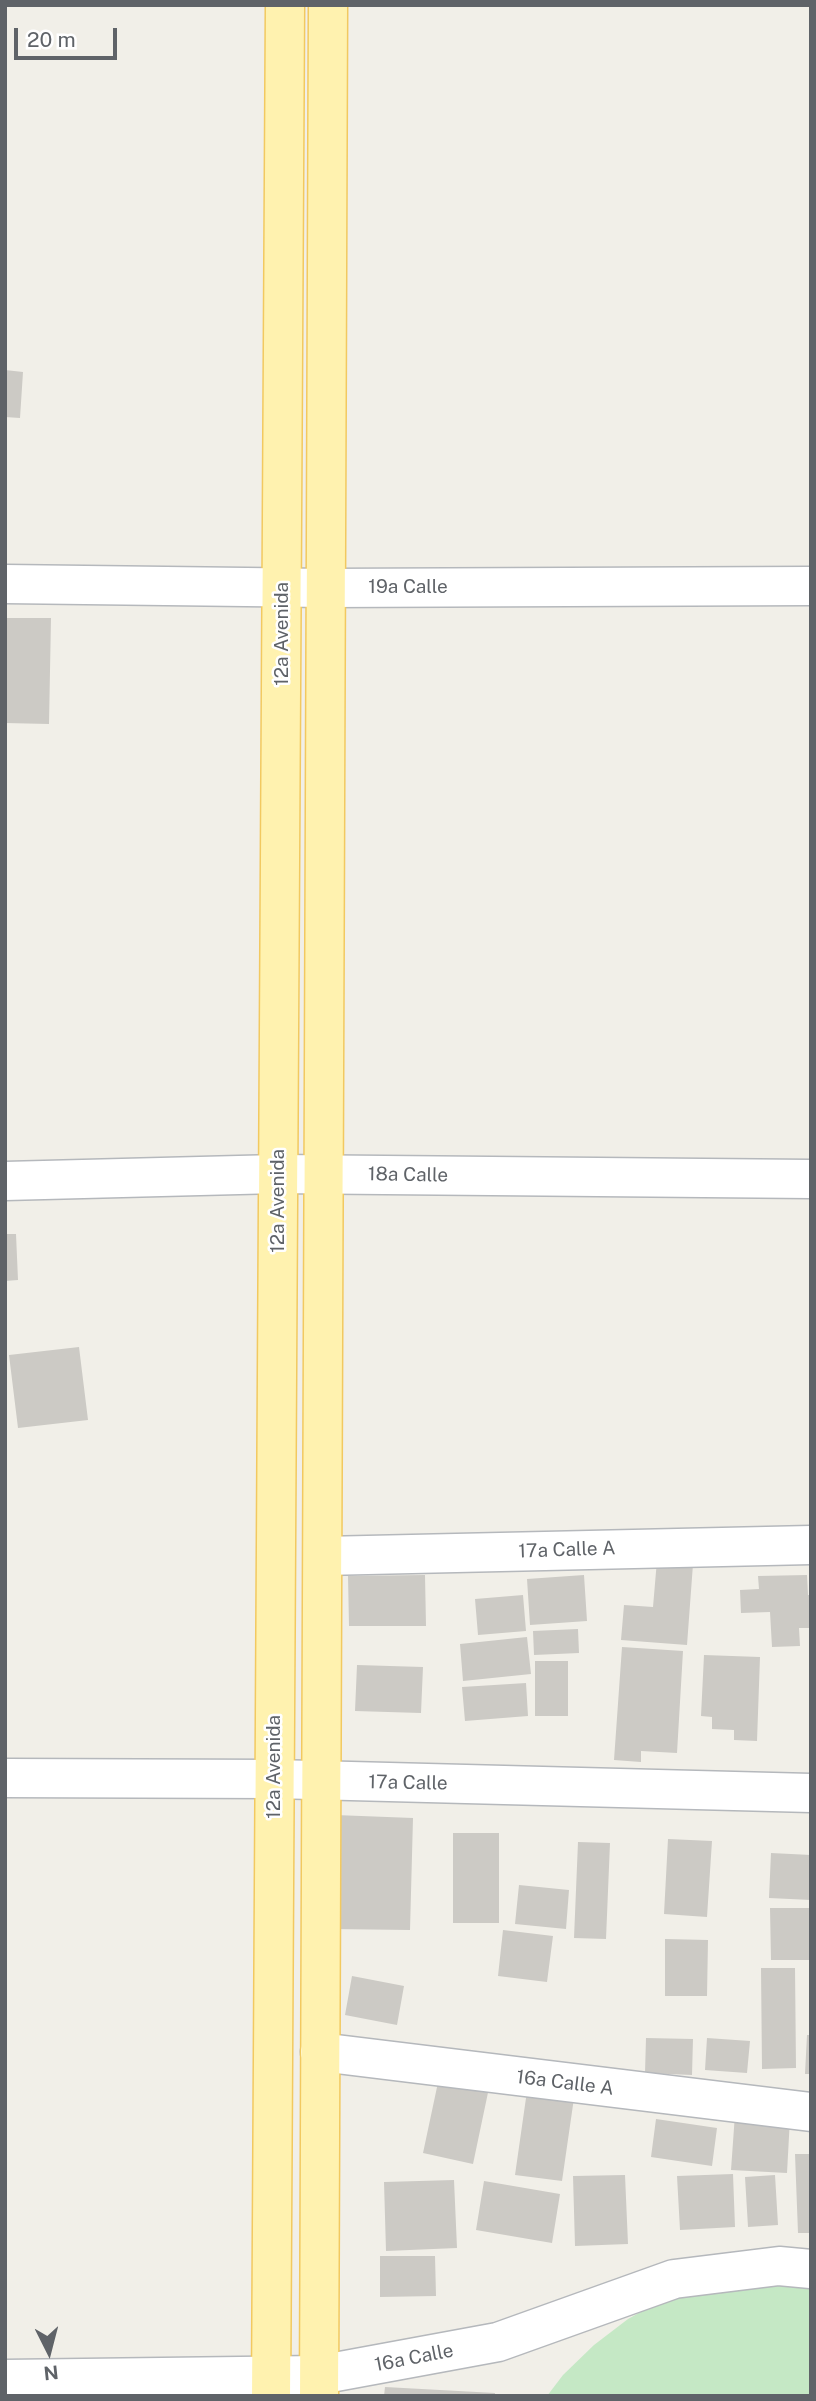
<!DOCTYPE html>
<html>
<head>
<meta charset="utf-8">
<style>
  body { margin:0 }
  #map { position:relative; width:816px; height:2401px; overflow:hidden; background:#f1efe8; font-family:"Public Sans",sans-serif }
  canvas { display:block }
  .frame { position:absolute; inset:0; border:7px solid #5f6368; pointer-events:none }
  .north { position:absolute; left:14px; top:2317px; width:70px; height:70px; -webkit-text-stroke:5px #fff; paint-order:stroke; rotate:174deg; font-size:19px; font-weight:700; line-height:28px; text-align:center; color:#5f6368 }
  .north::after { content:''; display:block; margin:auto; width:24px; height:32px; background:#5f6368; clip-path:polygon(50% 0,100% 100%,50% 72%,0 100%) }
  .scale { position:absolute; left:14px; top:28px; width:103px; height:32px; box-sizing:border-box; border:4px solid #5f6368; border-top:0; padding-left:9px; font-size:21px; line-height:24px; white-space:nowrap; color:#5f6368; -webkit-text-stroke:5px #fff; paint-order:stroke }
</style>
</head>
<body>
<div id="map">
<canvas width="816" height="2401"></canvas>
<div class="frame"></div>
<div class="north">N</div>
<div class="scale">20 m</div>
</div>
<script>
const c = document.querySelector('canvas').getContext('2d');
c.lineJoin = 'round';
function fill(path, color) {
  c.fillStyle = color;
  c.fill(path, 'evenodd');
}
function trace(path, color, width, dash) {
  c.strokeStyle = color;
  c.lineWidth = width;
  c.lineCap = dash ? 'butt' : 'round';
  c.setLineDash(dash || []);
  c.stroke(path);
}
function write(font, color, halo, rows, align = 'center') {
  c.font = font + ' "Public Sans",sans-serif';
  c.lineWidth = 5;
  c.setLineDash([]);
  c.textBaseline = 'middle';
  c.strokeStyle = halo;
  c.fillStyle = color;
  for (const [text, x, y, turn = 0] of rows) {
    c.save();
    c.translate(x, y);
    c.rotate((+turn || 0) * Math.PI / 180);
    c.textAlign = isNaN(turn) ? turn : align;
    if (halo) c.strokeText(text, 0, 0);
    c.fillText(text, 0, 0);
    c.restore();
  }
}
fill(new Path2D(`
  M811,2273v123h-264l16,-21 31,-30 34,-26 38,-21z`), '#c5e8c5');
fill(new Path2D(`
  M5,370l18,2 -3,46 -15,-1z
  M5,618h46l-2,106 -44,-1z
  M5,1234h11l2,46 -13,1z
  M79,1347l9,73 -70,8 -9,-73z
  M657,1560l36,4 -6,81 -66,-5 3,-35 29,2z
  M425,1575l1,51h-77l-1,-50z
  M584,1575l3,46 -57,4 -3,-46z
  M807,1575l1,20h3v33h-12l1,18 -28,1 -2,-35 -29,1 -1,-23 19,-1 -1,-13z
  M523,1595l3,36 -48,4 -3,-36z
  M578,1629l1,24 -45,2 -1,-24z
  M527,1637l4,37 -68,7 -3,-37z
  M622,1647l61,4 -6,102 -36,-2v11l-27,-2z
  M704,1655l56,2 -3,84 -23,-1v-10l-22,-1v-12l-11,-1z
  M535,1661h33v55h-33z
  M357,1665l66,2 -2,46 -66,-2z
  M526,1683l2,33 -63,5 -3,-34z
  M335,1815l78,3 -3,112 -78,-1z
  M453,1833h46v90h-46z
  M668,1839l44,2 -5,76 -43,-3z
  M578,1842l32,1 -4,96 -32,-1z
  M771,1853l40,2v45l-42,-2z
  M519,1885l50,5 -3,39 -51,-5z
  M770,1908h41v52h-40z
  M503,1930l50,6 -6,46 -49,-6z
  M665,1939l43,1 -1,56h-42z
  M761,1968h34l1,100 -34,1z
  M352,1976l52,10 -7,39 -52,-10z
  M807,2035h4v39h-6z
  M646,2038l47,1 -1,36 -47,-2z
  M707,2038l43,3 -3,32 -42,-3z
  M440,2073l50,10 -17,81 -50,-11z
  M527,2091l47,7 -12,83 -47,-6z
  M735,2114l55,4 -3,55 -56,-3z
  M656,2119l61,9 -5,38 -61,-9z
  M795,2154h16v79h-13z
  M733,2174l2,53 -55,3 -3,-54z
  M625,2175l3,69 -53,2 -2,-70z
  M775,2175l3,50 -30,2 -3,-50z
  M454,2180l3,68 -71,3 -2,-69z
  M484,2181l76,13 -8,49 -76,-13z
  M380,2256h55l1,40 -56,1z
  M385,2387l110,6v3h-111z`), '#cccac5');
const minor = new Path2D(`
  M5,584l321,4 485,-2
  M5,1181l273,-7 533,5
  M323,1556l488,-11
  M5,1778l269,1 537,14
  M320,2052l491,60
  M5,2379l314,-4 179,-33 176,-63 105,-13 32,3`);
const major = new Path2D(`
  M271,2396l14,-2391
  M319,2396l9,-2391`);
trace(minor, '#b5b8bc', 41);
trace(major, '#f2c960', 41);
trace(minor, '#fff', 38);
trace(major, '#fff2af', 38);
write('19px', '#5f6368', '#fff', [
  ["19a Calle",408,587],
  ["12a Avenida",282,634,-90],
  ["18a Calle",408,1175,1],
  ["12a Avenida",278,1201,-90],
  ["17a Calle A",567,1550,-2],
  ["12a Avenida",274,1767,-90],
  ["17a Calle",408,1783,1],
  ["16a Calle A",565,2083,7],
  ["16a Calle",414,2358,-11]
]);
</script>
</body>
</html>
